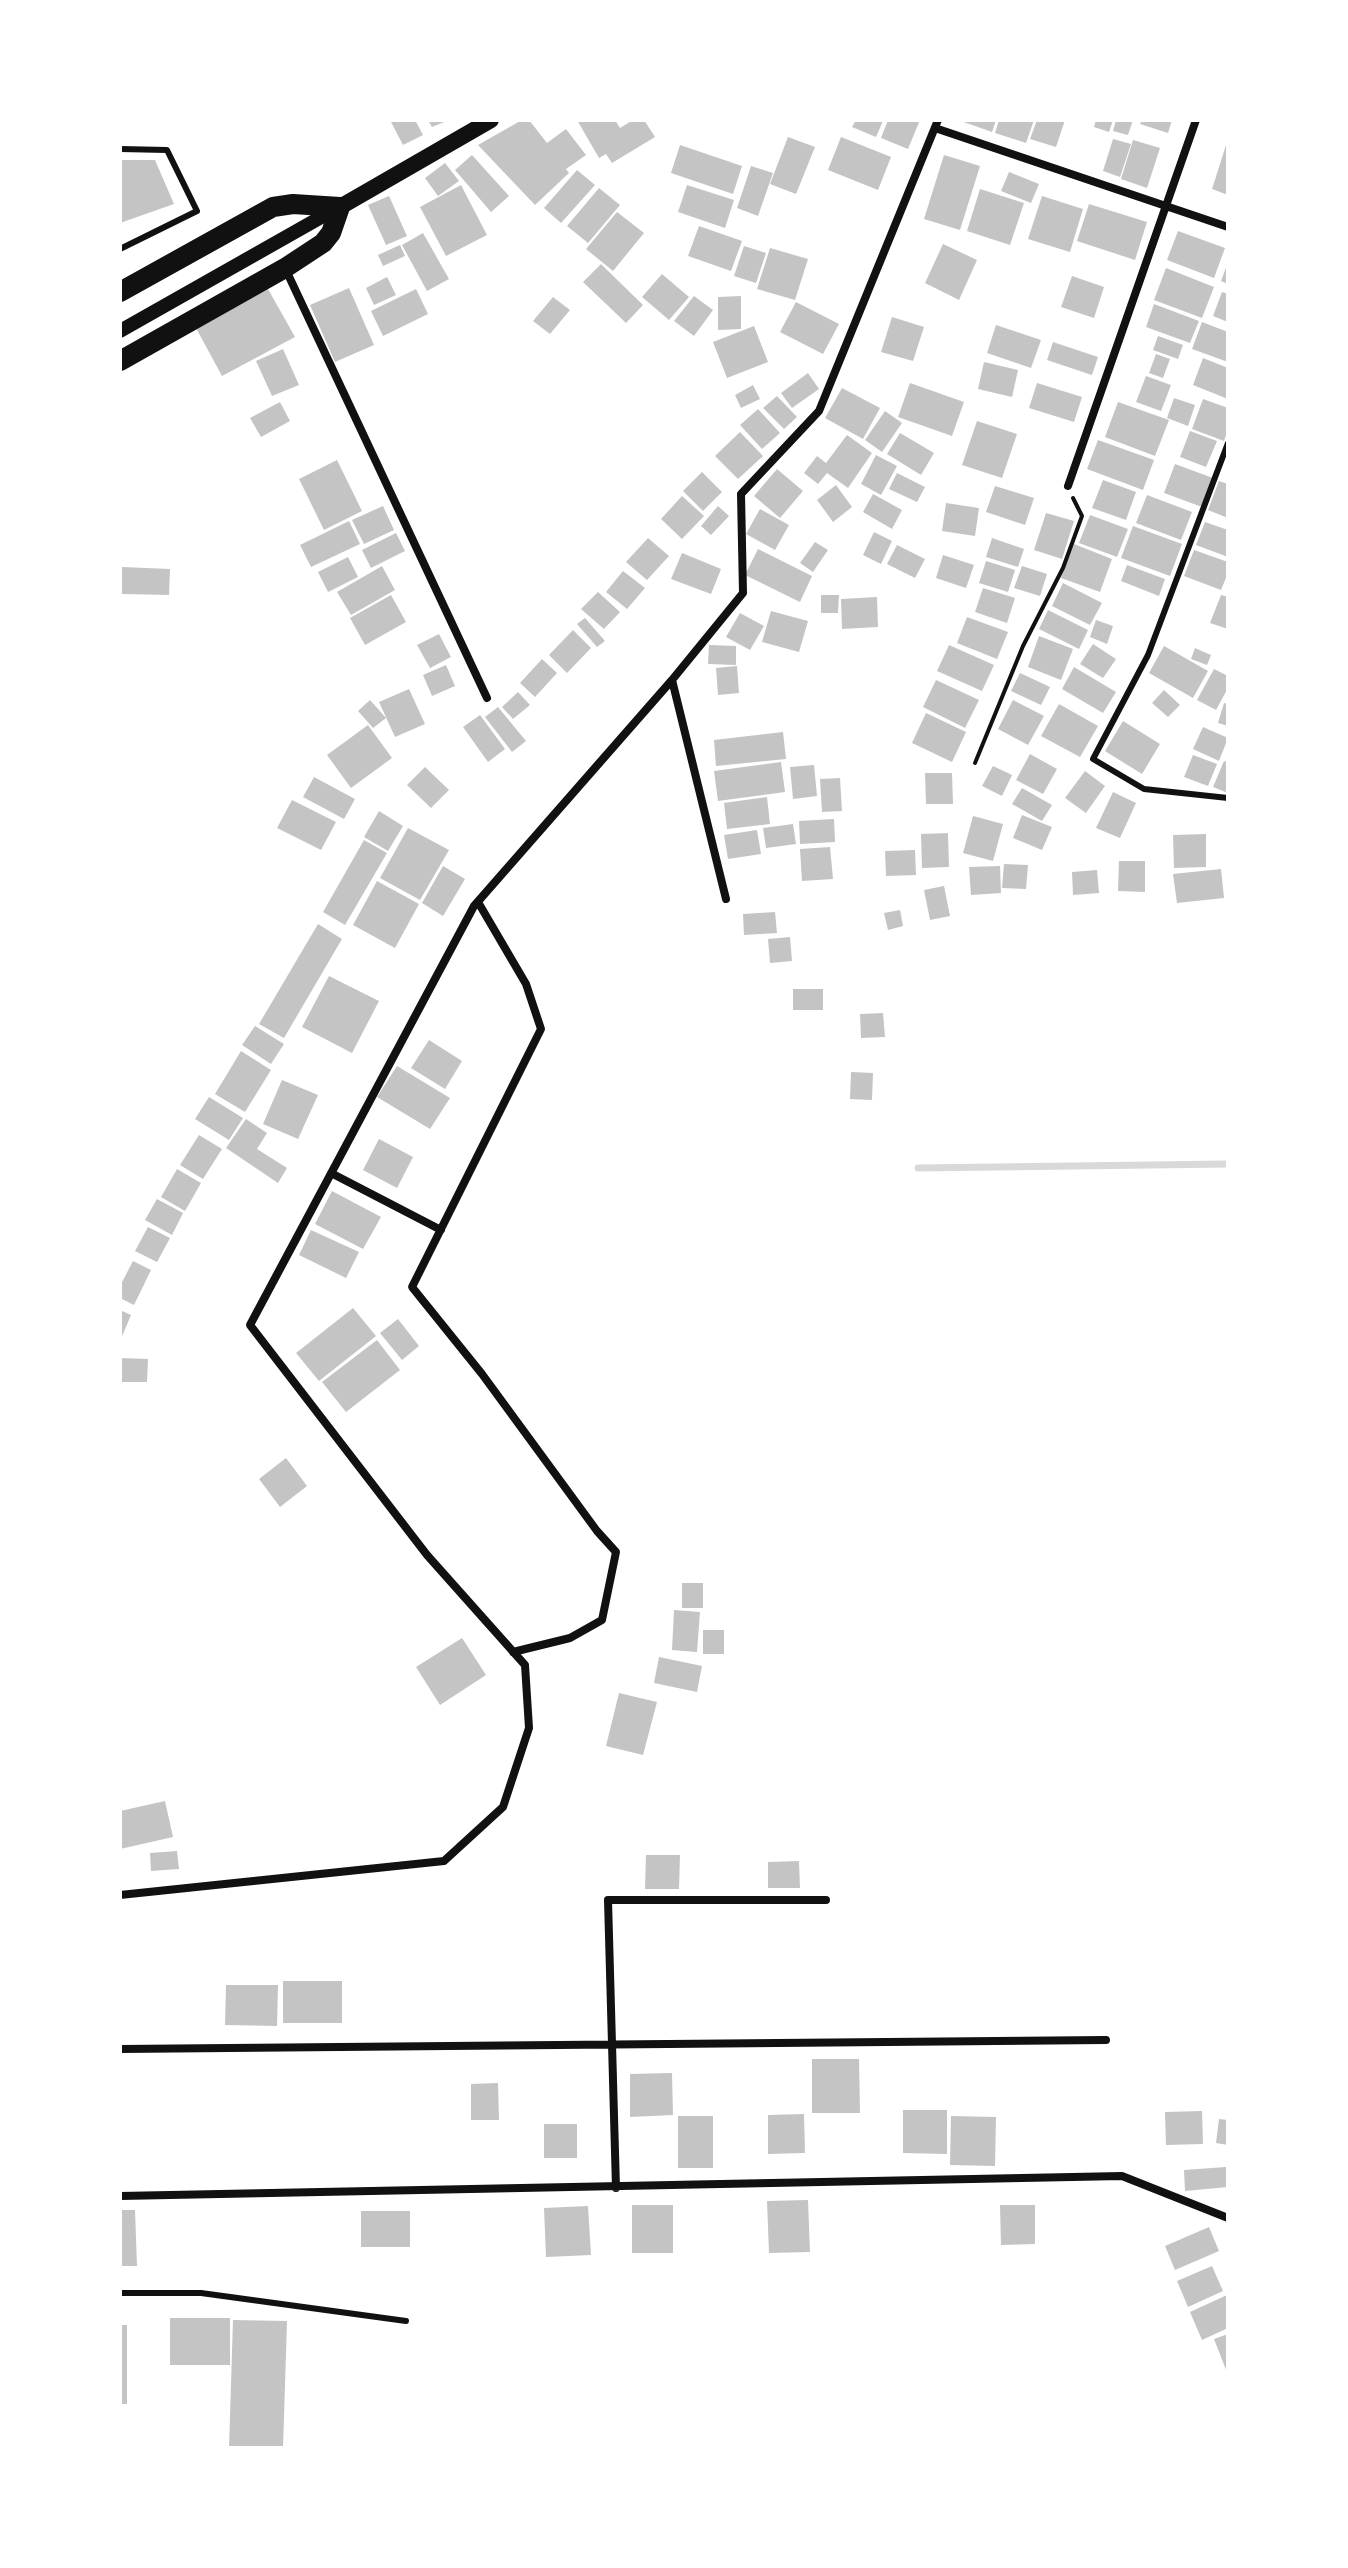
<!DOCTYPE html>
<html>
<head>
<meta charset="utf-8">
<style>
  body { margin:0 }
  #map { position:relative; width:1348px; height:2568px; overflow:hidden; background:#fff; font-family:"DM Sans",sans-serif }
  canvas { display:block }
  .frame { position:absolute; inset:0; border:122px solid #fff; pointer-events:none }
</style>
</head>
<body>
<div id="map">
<canvas width="1348" height="2568"></canvas>
<div class="frame"></div>
</div>
<script>
const c = document.querySelector('canvas').getContext('2d');
c.lineJoin = 'round';
function trace(path, color, width, dash) {
  c.strokeStyle = color;
  c.lineWidth = width;
  c.lineCap = dash ? 'butt' : 'round';
  c.setLineDash(dash || []);
  c.stroke(path);
}
function fill(path, color) {
  c.fillStyle = color;
  c.fill(path, 'evenodd');
}
trace(new Path2D(`
  M918,1168l310,-4`), '#d9d9d9', 7);
fill(new Path2D(`
  M390,120h25l8,15 -20,10z
  M428,120h21l-17,7z
  M522,120h7l18,23 19,-14 20,26 -20,14 3,4 -34,32 -57,-60z
  M577,120h38l5,8 13,-8h11l11,17 -43,26 -6,-9 -7,4z
  M856,120h26l1,1 -7,16 -24,-10z
  M888,120h32l-12,29 -27,-11z
  M958,120h38l-4,12z
  M999,120h35l-8,23 -31,-10z
  M1037,120h28l-9,27 -26,-8z
  M1096,120h17l-4,12 -15,-5z
  M1116,120h17l-5,15 -15,-4z
  M1142,120h30l-4,13 -28,-9z
  M788,137l27,10 -19,47 -26,-10z
  M841,137l50,20 -13,33 -50,-20z
  M1113,139l18,5 -11,33 -17,-6z
  M1133,140l27,8 -13,40 -26,-9z
  M1227,142h1v53l-16,-6z
  M680,145l62,21 -9,28 -62,-21z
  M472,155l37,41 -18,16 -36,-42z
  M944,155l36,11 -20,64 -36,-11z
  M120,160h35l19,44 -54,19z
  M445,163l14,18 -21,15 -13,-18z
  M751,166l22,7 -15,43 -21,-8z
  M577,170l18,15 -34,38 -17,-15z
  M1009,172l30,12 -8,19 -30,-12z
  M461,185l26,50 -41,21 -26,-49z
  M687,185l47,15 -9,28 -47,-16z
  M599,188l21,17 -32,38 -21,-17z
  M980,189l44,14 -14,42 -43,-14z
  M389,196l18,40 -21,9 -18,-40z
  M1042,196l41,13 -13,43 -42,-13z
  M1089,204l58,18 -12,38 -58,-19z
  M617,212l27,21 -31,38 -27,-22z
  M699,226l43,15 -11,30 -43,-15z
  M1178,231l47,17 -11,30 -47,-18z
  M423,233l26,46 -22,12 -25,-46z
  M943,244l34,16 -18,40 -34,-17z
  M400,245l5,11 -22,10 -5,-11z
  M744,246l22,7 -10,30 -22,-7z
  M770,248l38,11 -13,41 -38,-11z
  M1228,262v22l-7,-3z
  M601,264l42,41 -17,18 -43,-41z
  M1166,268l48,19 -12,31 -48,-18z
  M662,274l27,23 -20,23 -27,-23z
  M1072,276l32,11 -10,31 -33,-11z
  M387,277l9,18 -22,10 -8,-17z
  M349,288l25,57 -39,17 -25,-57z
  M268,289l27,48 -73,39 -26,-48z
  M416,289l12,25 -45,22 -12,-25z
  M1222,292l6,2v28l-15,-6z
  M694,296l19,14 -19,26 -20,-15z
  M741,296v33l-23,1v-33z
  M553,297l17,13 -20,24 -17,-13z
  M796,302l43,22 -16,30 -43,-22z
  M1154,304l45,17 -9,22 -44,-16z
  M892,317l32,10 -11,34 -32,-9z
  M1202,322l26,10v30l-36,-13z
  M996,325l45,15 -10,28 -44,-15z
  M754,326l14,36 -41,16 -14,-36z
  M1158,336l25,9 -5,14 -25,-9z
  M1053,342l45,15 -6,18 -45,-15z
  M283,349l16,36 -27,11 -16,-35z
  M1156,354l14,5 -7,19 -14,-5z
  M1203,358l25,10v31l-35,-14z
  M984,362l34,8 -6,27 -34,-8z
  M808,373l11,16 -27,19 -11,-15z
  M1146,376l25,9 -10,26 -25,-9z
  M910,383l54,19 -12,34 -54,-19z
  M1037,383l45,14 -8,25 -45,-14z
  M753,385l7,14 -19,9 -6,-13z
  M842,388l38,20 -17,31 -38,-21z
  M777,396l20,21 -13,12 -21,-21z
  M1174,398l21,7 -7,21 -21,-8z
  M1203,399l25,9v22l-4,11 -32,-12z
  M280,402l10,19 -29,16 -11,-19z
  M1118,402l51,18 -14,36 -50,-19z
  M758,409l22,24 -18,16 -22,-24z
  M885,411l17,12 -20,29 -17,-12z
  M977,421l40,13 -15,44 -40,-13z
  M1190,431l27,10 -11,26 -26,-10z
  M740,432l23,24 -25,23 -23,-23z
  M900,433l34,20 -13,22 -34,-21z
  M847,435l25,18 -24,35 -21,-15 -9,11 -14,-11 13,-17 9,7z
  M1098,440l56,20 -11,30 -56,-21z
  M876,455l21,11 -16,29 -20,-11z
  M337,460l25,51 -38,19 -25,-51z
  M1175,464l38,14 -11,29 -38,-14z
  M777,469l26,22 -23,27 -26,-22z
  M702,472l20,20 -19,19 -20,-20z
  M897,473l28,14 -8,15 -28,-13z
  M1103,480l33,12 -10,28 -34,-12z
  M1219,481l9,3v34l-20,-8z
  M836,485l16,22 -19,15 -16,-22z
  M995,486l39,12 -9,27 -39,-13z
  M873,494l29,16 -10,19 -29,-17z
  M1147,495l45,17 -11,28 -45,-17z
  M682,496l22,20 -22,23 -21,-20z
  M946,503l33,5 -4,28 -33,-5z
  M383,506l11,24 -30,14 -12,-24z
  M718,506l11,10 -18,19 -10,-9z
  M760,509l29,16 -14,25 -29,-16z
  M1046,513l28,8 -12,38 -28,-9z
  M1090,515l38,14 -11,28 -38,-14z
  M349,521l11,23 -49,23 -11,-22z
  M1205,522l23,8v27l-32,-12z
  M1133,526l49,18 -12,32 -49,-18z
  M874,532l18,9 -11,23 -18,-9z
  M396,533l9,18 -34,17 -9,-18z
  M648,538l21,18 -22,24 -21,-18z
  M992,538l32,11 -6,18 -32,-10z
  M815,542l13,8 -15,22 -13,-9z
  M1074,544l38,15 -12,33 -39,-14z
  M897,545l28,14 -10,19 -28,-14z
  M758,549l54,27 -12,26 -55,-27z
  M1194,550l34,12v11l-7,17 -37,-14z
  M682,553l39,16 -10,25 -40,-15z
  M943,555l31,10 -8,23 -30,-10z
  M348,557l10,20 -30,15 -10,-20z
  M986,561l29,9 -7,22 -29,-9z
  M1127,565l38,14 -6,17 -38,-15z
  M382,566l13,24 -44,25 -14,-23z
  M1022,566l25,8 -7,22 -26,-8z
  M122,567l48,2 -1,26 -47,-1z
  M623,571l22,17 -18,21 -21,-17z
  M1063,583l39,20 -12,22 -38,-19z
  M983,588l32,10 -8,25 -32,-11z
  M598,592l22,20 -16,17 -23,-20z
  M391,595l15,27 -41,23 -15,-27z
  M821,595h18l-1,18h-17z
  M1221,595l7,2v32l-18,-6z
  M877,597l1,30 -36,2 -1,-30z
  M1048,610l40,20 -9,19 -40,-20z
  M771,611l37,10 -9,31 -37,-10z
  M740,613l24,13 -14,24 -24,-13z
  M967,617l41,15 -11,27 -40,-16z
  M585,618l20,23 -8,6 -20,-23z
  M1096,620l17,6 -6,18 -17,-7z
  M573,630l18,18 -24,25 -18,-18z
  M439,634l12,23 -21,11 -13,-23z
  M1039,636l34,13 -12,31 -33,-13z
  M1093,644l23,15 -13,19 -23,-14z
  M709,645l27,1v19l-28,-1z
  M949,645l45,20 -12,26 -45,-20z
  M1164,646l44,25 -15,27 -44,-25z
  M1195,648l16,7 -4,10 -16,-6z
  M542,659l15,14 -22,24 -15,-14z
  M446,665l9,21 -23,10 -9,-21z
  M737,666l2,27 -21,2 -2,-27z
  M1074,667l42,25 -13,21 -41,-24z
  M1214,669l14,7v12l-12,22 -19,-10z
  M1020,673l30,14 -9,18 -30,-14z
  M936,680l43,20 -14,28 -42,-21z
  M409,689l16,35 -30,13 -16,-35z
  M1164,690l16,15 -12,12 -16,-14z
  M518,692l12,13 -17,14 -11,-12z
  M370,700l16,18 -13,10 -15,-17z
  M1013,700l31,16 -16,29 -30,-16z
  M1224,703l4,1v22l-10,-3z
  M1059,704l39,22 -18,31 -39,-21z
  M498,707l28,34 -14,11 -27,-35z
  M926,713l40,19 -14,30 -40,-19z
  M480,715l25,34 -17,13 -25,-35z
  M1123,721l37,23 -18,30 -37,-23z
  M368,725l24,33 -41,30 -24,-33z
  M1203,727l25,11 -9,23 -26,-12z
  M783,732l3,27 -70,7 -2,-26z
  M1030,754l27,15 -14,25 -27,-14z
  M1193,755l24,9 -9,22 -24,-9z
  M1224,761l4,1v31l-15,-6z
  M781,762l4,30 -67,9 -4,-30z
  M814,765l3,31 -24,3 -3,-32z
  M993,766l19,9 -10,21 -20,-10z
  M425,767l24,23 -18,18 -24,-23z
  M1085,771l20,15 -19,27 -21,-15z
  M925,773h27l1,31h-27z
  M314,777l41,22 -11,20 -41,-22z
  M840,778l2,33 -20,1 -2,-33z
  M1022,788l30,17 -10,16 -30,-17z
  M1113,792l23,11 -16,35 -24,-10z
  M767,797l3,27 -43,5 -3,-26z
  M292,800l44,22 -15,28 -44,-22z
  M379,811l24,15 -15,25 -24,-14z
  M1022,815l30,12 -10,23 -29,-12z
  M973,816l30,8 -10,37 -30,-8z
  M834,819l1,23 -35,2 -1,-23z
  M793,824l3,20 -30,4 -3,-20z
  M408,828l41,22 -29,50 -40,-22z
  M757,830l4,24 -33,5 -4,-24z
  M948,833l1,34 -27,1 -1,-34z
  M1206,834v33l-32,1 -1,-33z
  M364,840l23,13 -42,72 -22,-13z
  M830,847l3,32 -31,2 -2,-32z
  M915,850l1,25 -30,1 -1,-25z
  M1119,861h26v31l-27,-1z
  M1004,864l24,1 -2,24 -24,-1z
  M443,866l22,13 -22,37 -21,-13z
  M1000,866l1,27 -30,2 -2,-28z
  M1221,869l3,29 -47,5 -4,-29z
  M1097,870l2,23 -26,2 -1,-23z
  M377,881l42,23 -24,44 -42,-23z
  M944,886l6,30 -20,4 -6,-30z
  M900,910l3,16 -15,4 -4,-17z
  M775,912l2,21 -33,2 -1,-21z
  M318,924l24,15 -58,99 -25,-14z
  M790,937l2,24 -22,2 -2,-24z
  M329,976l50,25 -27,52 -50,-26z
  M793,989h30v21h-30z
  M883,1013l2,24 -24,1 -1,-24z
  M255,1026l29,18 -13,20 -29,-19z
  M429,1040l33,21 -17,28 -34,-21z
  M241,1051l30,19 -26,42 -30,-18z
  M397,1066l53,32 -20,31 -53,-32z
  M851,1072l22,1 -1,27 -22,-1z
  M282,1080l36,15 -20,44 -35,-15z
  M209,1097l34,21 -14,22 -34,-21z
  M246,1119l21,14 -10,16 30,19 -9,15 -52,-35z
  M199,1135l23,14 -19,30 -23,-14z
  M379,1139l34,18 -16,31 -34,-18z
  M177,1169l24,14 -16,28 -24,-14z
  M332,1191l49,26 -18,32 -48,-25z
  M157,1199l26,14 -11,22 -27,-15z
  M148,1227l22,11 -13,24 -22,-11z
  M311,1230l48,22 -13,26 -47,-23z
  M133,1261l18,9 -17,35 -14,-7v-12z
  M353,1308l23,28 -57,45 -23,-28z
  M120,1310l11,5 -11,26z
  M398,1319l21,27 -17,14 -22,-27z
  M377,1340l23,30 -54,42 -24,-30z
  M120,1358l28,1 -1,23h-27z
  M286,1458l21,28 -27,21 -21,-28z
  M682,1583h21v25h-21z
  M674,1610l26,2 -3,40 -25,-2z
  M703,1630h21v24h-21z
  M462,1638l24,37 -46,30 -24,-38z
  M659,1657l43,9 -5,26 -43,-9z
  M619,1693l38,9 -14,53 -37,-9z
  M165,1801l8,36 -53,12v-38z
  M177,1851l2,18 -28,2 -1,-18z
  M646,1855h34l-1,34h-34z
  M799,1861l1,27h-32v-26z
  M283,1981h59v42h-59z
  M226,1985h52l-1,41 -52,-1z
  M812,2059h47l1,54h-48z
  M672,2073l1,42 -43,2v-43z
  M498,2083l1,37h-28v-36z
  M903,2110h44v44l-44,-1z
  M1202,2111l1,33 -37,1 -1,-33z
  M804,2114l1,39 -37,1v-39z
  M678,2116h35v52h-35z
  M951,2116l45,1 -1,49 -45,-1z
  M1219,2119l9,1v25l-12,-2z
  M544,2124h33v34h-33z
  M1226,2167l2,20 -43,4 -1,-21z
  M808,2200l2,52 -41,1 -2,-52z
  M632,2205h41v48h-41z
  M1000,2205h35v39l-34,1z
  M588,2206l3,49 -45,2 -2,-49z
  M120,2210h15l2,56h-17z
  M361,2211h49v36h-49z
  M1209,2227l10,24 -44,19 -10,-24z
  M1212,2266l11,25 -35,16 -11,-26z
  M1227,2295l1,33 -26,12 -12,-28z
  M170,2318h60v47h-60z
  M233,2320l54,1 -4,127h-54z
  M120,2325h7v79h-7z
  M1228,2334v41l-14,-36z`), '#c4c4c4');
trace(new Path2D(`
  M975,763l48,-117 40,-78 19,-52 -9,-18`), '#111', 4);
trace(new Path2D(`
  M120,149l47,1 30,61 -77,38
  M1228,443l-80,212 -55,104 51,30 84,9
  M120,2293h81l205,28`), '#111', 6);
trace(new Path2D(`
  M935,128l293,99
  M285,268l202,430
  M1068,486l128,-366
  M726,899l-54,-219 71,-87 -2,-99 78,-83 119,-291
  M478,902l48,82 15,45 -129,258 70,87 115,157 19,21 -14,68 -32,18 -57,14
  M331,1173l110,57
  M120,1895l324,-34 59,-54 26,-79 -4,-63 -98,-110 -177,-230 224,-419 198,-226
  M120,2049l986,-9
  M616,2188l-8,-288h218
  M120,2196l1002,-20 106,42`), '#111', 8);
trace(new Path2D(`
  M120,331l219,-124`), '#111', 14);
trace(new Path2D(`
  M340,207l151,-87`), '#111', 16);
trace(new Path2D(`
  M120,292l153,-85 20,-3 47,3 -9,26 -8,10 -38,25 -165,93`), '#111', 20);
</script>
</body>
</html>
